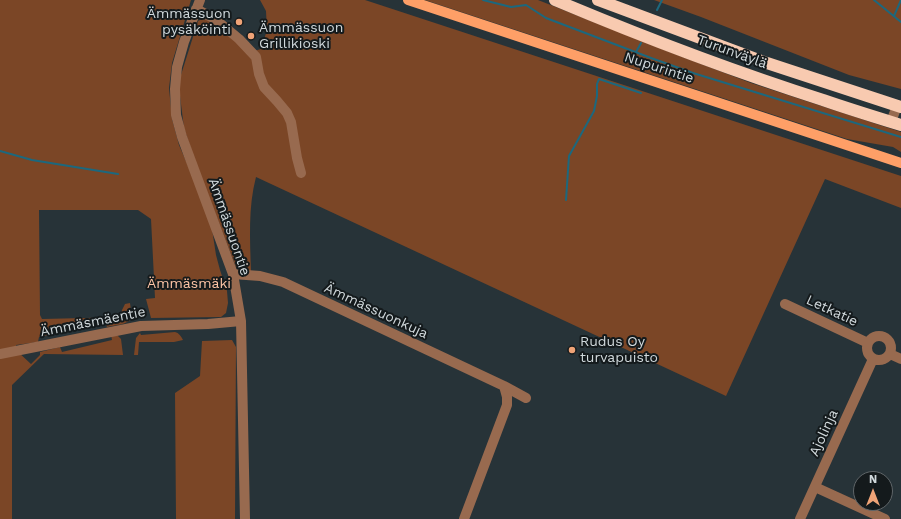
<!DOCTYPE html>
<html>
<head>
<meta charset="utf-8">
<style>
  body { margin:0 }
  #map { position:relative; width:901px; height:519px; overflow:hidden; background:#273338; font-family:"Work Sans",sans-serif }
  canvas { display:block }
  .north { position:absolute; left:853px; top:471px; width:40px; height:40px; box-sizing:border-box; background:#141a1c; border:1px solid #606669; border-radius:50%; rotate:0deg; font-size:11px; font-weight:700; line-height:16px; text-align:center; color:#d1d9dc }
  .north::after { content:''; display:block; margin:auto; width:14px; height:18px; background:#efa377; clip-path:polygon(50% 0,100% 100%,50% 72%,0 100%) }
</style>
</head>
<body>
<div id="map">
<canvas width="901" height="519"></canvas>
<div class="north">N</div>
</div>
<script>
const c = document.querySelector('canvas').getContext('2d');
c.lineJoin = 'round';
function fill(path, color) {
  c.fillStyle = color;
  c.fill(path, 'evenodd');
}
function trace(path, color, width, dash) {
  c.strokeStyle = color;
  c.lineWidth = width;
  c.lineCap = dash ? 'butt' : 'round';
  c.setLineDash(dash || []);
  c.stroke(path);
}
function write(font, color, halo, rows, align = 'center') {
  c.font = font + ' "Work Sans",sans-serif';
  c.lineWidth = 4;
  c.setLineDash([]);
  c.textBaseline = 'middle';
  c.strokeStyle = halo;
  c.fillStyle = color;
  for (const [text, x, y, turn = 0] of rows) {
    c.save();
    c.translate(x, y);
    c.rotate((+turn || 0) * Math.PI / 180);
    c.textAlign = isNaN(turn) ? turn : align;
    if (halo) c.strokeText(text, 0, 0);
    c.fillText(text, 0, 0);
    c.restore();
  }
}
fill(new Path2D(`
  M0,0h191l-19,63 -3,25 3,31 7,26 16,37 17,47 4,26 4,15 7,21 1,12 -2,10 -5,4 -70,1 -5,-19 9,-1 -4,-79 -13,-9h-99l1,105 2,4 86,-2 2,-1 -1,-3 -8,1 1,-4 3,-6 5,-1 2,15c-5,7 -17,7 -25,9l-2,-5 -66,15 -1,5 -22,3 1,6 14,13 9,-9v-3l20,-5 2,5 50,-12 -1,-5h6l4,4 2,16 -79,-1 -32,31v134h-12z
  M260,0h105l536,176v32l-76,-29 -99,217 -470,-219c-8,30 -6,63 -5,94h-9l-6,-4 -41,-106 -11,-33 -4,-32v-18l18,-57 4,-2 5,1 26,18 21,13 7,-2 6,-19 -1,-19z
  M425,0h113l129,51 84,32 150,49v20l-8,-5 -46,-8z
  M654,0h247v89l-52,-14 -148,-58z
  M175,332c4,1 6,4 8,8l-9,2h-35l-1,13h-4l2,-17 4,-5 1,2z
  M232,340l4,7 -1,172h-59l-1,-126 25,-17 2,-35z`), '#7b4626');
trace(new Path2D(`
  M483,0l28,7 15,-2 20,13 105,40 42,15 208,64
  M874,0l27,22
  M657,10l5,-10
  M894,16l7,-16
  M636,52l5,-9
  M0,151l32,9 86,14
  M566,200l3,-44 25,-45 3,-15v-12l2,-5 42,14`), '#1c687e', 2);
trace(new Path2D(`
  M200,0l-16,42 -7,25 -2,22 1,26 6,22 51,137 8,47 4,198
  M196,9l19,10 24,20 17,18 3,17 5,13 13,14 10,12 4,9 6,36 4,15
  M891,122l6,-16
  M233,274l27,2 23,6 221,104 22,12
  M785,304l83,39
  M867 348a12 12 0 1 1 24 0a12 12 0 1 1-24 0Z
  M0,354l141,-28 67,-2 33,-3
  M890,354l11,5
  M815,487l70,32
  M464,519l43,-114v-8l-3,-11
  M800,519l73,-160`), '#986a4f', 10);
trace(new Path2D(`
  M408,0l493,163`), '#fe9f67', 10);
trace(new Path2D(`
  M555,0c88,37 177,71 268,100 26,9 52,17 78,25
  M598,0l169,63 134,44`), '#f8cab0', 12);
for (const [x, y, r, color] of [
  [239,22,4,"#efa377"],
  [251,36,4,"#efa377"],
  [572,350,4,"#efa377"]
]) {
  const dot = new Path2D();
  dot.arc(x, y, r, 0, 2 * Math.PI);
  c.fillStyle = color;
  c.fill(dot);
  trace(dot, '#141a1c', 1.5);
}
write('14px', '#d1d9dc', '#141a1c', [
  ["Ämmässuon",231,14,"right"],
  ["pysäköinti",231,30,"right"],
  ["Ämmässuon",259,28],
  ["Grillikioski",259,44],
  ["Rudus Oy",580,342],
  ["turvapuisto",580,358]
], 'left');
write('14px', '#d1d9dc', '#141a1c', [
  ["Turunväylä",732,52,20],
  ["Nupurintie",659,68,18],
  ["Ämmässuontie",229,227,71],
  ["Ämmässuonkuja",376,311,25],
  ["Letkatie",832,311,25],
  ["Ämmäsmäentie",93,322,-11],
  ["Ajolinja",824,433,-65]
]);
write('14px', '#fec5a6', '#141a1c', [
  ["Ämmäsmäki",189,284]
]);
</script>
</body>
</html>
